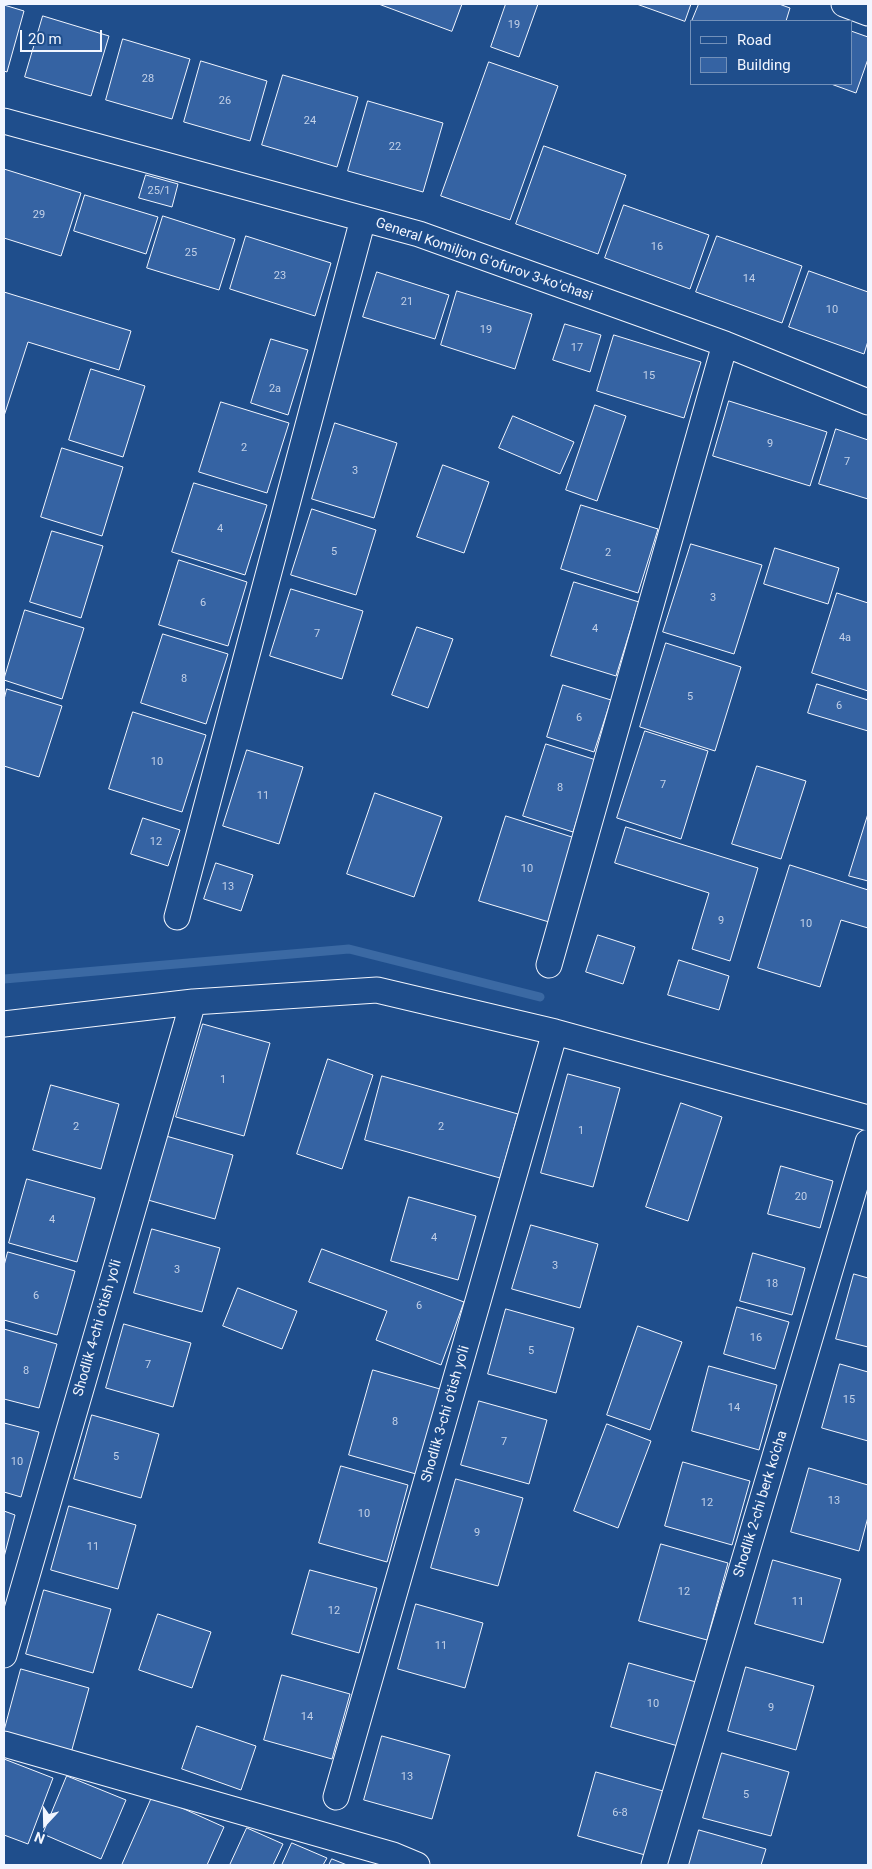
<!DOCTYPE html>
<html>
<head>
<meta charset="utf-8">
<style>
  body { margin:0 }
  #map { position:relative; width:872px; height:1869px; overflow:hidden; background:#1f4e8c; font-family:Roboto,sans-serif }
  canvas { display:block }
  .frame { position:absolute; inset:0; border:5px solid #f2f6ff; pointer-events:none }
  .legend { position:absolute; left:690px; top:20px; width:162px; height:65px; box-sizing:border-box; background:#1f4e8c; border:1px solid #7391ba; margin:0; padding:6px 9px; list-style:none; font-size:15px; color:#f2f6ff }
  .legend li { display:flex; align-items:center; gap:10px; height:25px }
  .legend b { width:25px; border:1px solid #7391ba }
  .north { position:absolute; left:20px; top:1799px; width:50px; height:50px; -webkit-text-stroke:4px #1f4e8c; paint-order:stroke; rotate:201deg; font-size:14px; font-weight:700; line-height:20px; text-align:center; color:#f2f6ff }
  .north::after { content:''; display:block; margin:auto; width:18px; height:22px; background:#f2f6ff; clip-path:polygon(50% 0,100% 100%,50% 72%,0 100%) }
  .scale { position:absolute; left:20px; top:30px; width:82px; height:22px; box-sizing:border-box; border:2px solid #f2f6ff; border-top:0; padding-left:6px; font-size:15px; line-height:18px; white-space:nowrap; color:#f2f6ff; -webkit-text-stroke:4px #1f4e8c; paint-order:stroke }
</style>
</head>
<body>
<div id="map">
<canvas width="872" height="1869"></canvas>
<div class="frame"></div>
<ul class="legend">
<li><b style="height:6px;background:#1f4e8c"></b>Road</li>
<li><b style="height:14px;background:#3563a3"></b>Building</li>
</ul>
<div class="north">N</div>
<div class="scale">20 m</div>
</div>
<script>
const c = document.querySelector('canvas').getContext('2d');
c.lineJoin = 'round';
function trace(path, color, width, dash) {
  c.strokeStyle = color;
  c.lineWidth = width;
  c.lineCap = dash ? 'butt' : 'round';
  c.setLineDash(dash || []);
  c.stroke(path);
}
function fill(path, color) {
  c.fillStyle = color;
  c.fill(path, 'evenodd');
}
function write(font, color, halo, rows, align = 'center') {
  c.font = font + ' Roboto,sans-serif';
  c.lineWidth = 4;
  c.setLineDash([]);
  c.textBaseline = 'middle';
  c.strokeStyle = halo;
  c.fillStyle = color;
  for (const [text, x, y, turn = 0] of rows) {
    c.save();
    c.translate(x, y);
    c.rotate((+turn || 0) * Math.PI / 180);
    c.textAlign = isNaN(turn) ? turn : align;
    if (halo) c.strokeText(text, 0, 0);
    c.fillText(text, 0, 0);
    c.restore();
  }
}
trace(new Path2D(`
  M4,979l345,-30 191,48`), '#3b69a3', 9);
const building = new Path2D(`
  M379,4h83l-10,27z
  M506,4h32l-19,53 -28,-10z
  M637,4h54l-6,17z
  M699,4h80l11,4 -4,13h-94z
  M4,5l20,6 -17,61 -3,-1z
  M43,16l66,20 -18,60 -66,-19z
  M851,31l17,6v22l-12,34 -25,-9h20z
  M123,39l67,20 -18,60 -66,-19z
  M201,61l66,20 -17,60 -66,-19z
  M489,62l69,24 -48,134 -69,-24z
  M283,75l75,22 -21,70 -75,-22z
  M368,101l75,22 -20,69 -75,-21z
  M544,146l82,29 -28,79 -82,-30z
  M4,169l77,24 -20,63 -57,-18z
  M146,175l32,9 -6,23 -33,-9z
  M85,195l73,22 -12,37 -72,-23z
  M624,205l85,30 -19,54 -85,-31z
  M163,216l72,23 -16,51 -72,-22z
  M246,236l85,27 -16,53 -85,-27z
  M717,236l85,30 -20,57 -86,-31z
  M809,271l59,21v49l-4,13 -75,-27z
  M377,272l72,23 -14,44 -72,-22z
  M457,291l75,23 -17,55 -74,-24z
  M4,292l127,39 -12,39 -91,-28 -24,74z
  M565,324l36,11 -11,37 -37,-12z
  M614,335l87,27 -17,56 -87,-27z
  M271,339l37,11 -20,65 -37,-12z
  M91,369l54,17 -22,71 -54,-17z
  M729,401l98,31 -17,54 -97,-30z
  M221,402l68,21 -22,70 -68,-21z
  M595,405l31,11 -29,85 -31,-11z
  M513,416l61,26 -14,32 -61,-26z
  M335,423l62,20 -23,75 -62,-19z
  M836,429l32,11v59l-49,-15z
  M62,448l61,19 -21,69 -61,-19z
  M443,465l46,17 -25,71 -47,-16z
  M194,483l73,22 -22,70 -73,-23z
  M581,505l77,24 -20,64 -77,-24z
  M312,509l64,21 -20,65 -65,-20z
  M52,531l51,15 -22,72 -51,-16z
  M691,544l71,21 -28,89 -71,-22z
  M775,548l64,20 -11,36 -64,-20z
  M179,560l68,22 -19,64 -69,-21z
  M574,582l65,20 -23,74 -65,-20z
  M291,589l72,22 -21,68 -72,-23z
  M837,593l31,10v88l-56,-18z
  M25,610l59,18 -22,71 -58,-19z
  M417,627l36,12 -25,69 -36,-13z
  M163,634l65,20 -22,70 -65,-21z
  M666,643l75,24 -26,84 -75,-24z
  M817,684l51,16v31l-60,-18z
  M563,685l48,15 -17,52 -47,-15z
  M7,689l55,17 -23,71 -35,-11v-66z
  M133,712l73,23 -24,77 -73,-23z
  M645,731l63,20 -27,88 -64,-21z
  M546,744l50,16 -23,72 -50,-16z
  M247,750l56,17 -24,77 -56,-18z
  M757,766l49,15 -25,78 -49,-15z
  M375,793l67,24 -28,80 -67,-23z
  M868,814v67l-19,-5z
  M506,816l69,22 -26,84 -70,-21z
  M143,818l37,12 -12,36 -37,-12z
  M626,827l132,41 -28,93 -38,-12 17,-56 -94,-30z
  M216,863l37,12 -12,36 -37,-12z
  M790,865l78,25v38l-27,-8 -21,67 -62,-19z
  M598,935l37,12 -12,37 -37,-12z
  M679,960l50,16 -10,34 -51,-15z
  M203,1024l67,19 -26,93 -68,-19z
  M328,1059l45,16 -31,94 -45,-15z
  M568,1074l52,14 -27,99 -52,-14z
  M382,1076l136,38 -18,64 -135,-38z
  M51,1085l68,19 -18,65 -68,-19z
  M681,1103l41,14 -34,104 -42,-14z
  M166,1136l67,19 -18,64 -67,-19z
  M781,1166l52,15 -13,47 -52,-14z
  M27,1179l68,19 -18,64 -68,-19z
  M409,1197l67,19 -18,64 -67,-19z
  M531,1225l67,19 -18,64 -68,-19z
  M152,1229l68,19 -18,64 -68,-19z
  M322,1249l142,53 -23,63 -65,-25 11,-29 -78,-29z
  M8,1252l67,19 -18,64 -53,-15v-54z
  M753,1253l52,15 -13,47 -52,-14z
  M854,1274l14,4v69l-32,-8z
  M238,1288l59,23 -15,38 -59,-23z
  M737,1307l52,15 -14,47 -51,-15z
  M506,1309l68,19 -18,65 -68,-19z
  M124,1324l67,19 -18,64 -67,-19z
  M638,1326l44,16 -32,88 -43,-15z
  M4,1329l53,15 -18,64 -35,-9z
  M840,1364l28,8v69l-46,-13z
  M709,1366l68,19 -18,65 -67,-19z
  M373,1370l67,19 -24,85 -67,-19z
  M479,1401l68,19 -18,64 -68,-19z
  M92,1415l67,19 -18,64 -67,-19z
  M4,1423l35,9 -18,65 -17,-5z
  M607,1424l44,17 -33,87 -44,-17z
  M683,1462l67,19 -18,64 -67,-19z
  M341,1466l67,19 -21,77 -68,-19z
  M809,1468l59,17v32l-9,34 -68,-19z
  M456,1479l67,19 -25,88 -67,-18z
  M69,1506l67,19 -18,64 -67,-19z
  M4,1511l11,4 -11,42z
  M661,1544l67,19 -21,77 -68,-19z
  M773,1560l68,19 -18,64 -68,-19z
  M310,1570l67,18 -18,65 -67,-19z
  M44,1590l67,19 -18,64 -67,-19z
  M416,1604l67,19 -18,65 -67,-19z
  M158,1614l53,18 -19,56 -53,-18z
  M629,1663l67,19 -18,64 -67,-19z
  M746,1667l68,19 -18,64 -68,-19z
  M21,1669l68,19 -18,65 -67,-21z
  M282,1675l68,19 -18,65 -68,-19z
  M197,1726l59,20 -15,44 -59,-21z
  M382,1736l68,19 -18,64 -68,-19z
  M722,1753l67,19 -18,64 -68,-18z
  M4,1759l49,19 -25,66 -24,-9z
  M596,1772l67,19 -18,64 -67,-19z
  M67,1776l59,24 -25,59 -58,-25z
  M153,1795l71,32 -17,38h-85z
  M247,1828l36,16 -10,21h-43z
  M699,1830l67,19 -5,16h-72z
  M292,1843l35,15 -4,7h-41z
  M332,1859l15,6h-18z`);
fill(building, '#3563a3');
trace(building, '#f2f6ff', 1);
const minor = new Path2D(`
  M844,4l24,9
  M4,121l415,113 306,110 143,58
  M177,917l186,-698
  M549,965l176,-621
  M4,1024l189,-22 184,-12 178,42 313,86
  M4,1655l189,-653
  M4,1744l389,111 24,10
  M336,1797l219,-765
  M654,1865l214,-723`);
trace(minor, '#f2f6ff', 27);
trace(minor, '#1f4e8c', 25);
write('11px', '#c3d1e8', null, [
  ["19",514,25],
  ["28",148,79],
  ["26",225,101],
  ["24",310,121],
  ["22",395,147],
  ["25/1",159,191],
  ["29",39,215],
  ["16",657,247],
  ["25",191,253],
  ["23",280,276],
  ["14",749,279],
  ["21",407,302],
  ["10",832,310],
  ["19",486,330],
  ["17",577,348],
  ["15",649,376],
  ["2a",275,389],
  ["9",770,444],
  ["2",244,448],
  ["7",847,462],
  ["3",355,471],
  ["4",220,529],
  ["5",334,552],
  ["2",608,553],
  ["3",713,598],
  ["6",203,603],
  ["4",595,629],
  ["7",317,634],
  ["4a",845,638],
  ["8",184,679],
  ["5",690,697],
  ["6",839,706],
  ["6",579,718],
  ["10",157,762],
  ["7",663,785],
  ["8",560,788],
  ["11",263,796],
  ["12",156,842],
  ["10",527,869],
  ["13",228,887],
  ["9",721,921],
  ["10",806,924],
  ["1",223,1080],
  ["2",76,1127],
  ["2",441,1127],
  ["1",581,1131],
  ["20",801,1197],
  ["4",52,1220],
  ["4",434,1238],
  ["3",555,1266],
  ["3",177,1270],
  ["18",772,1284],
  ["6",36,1296],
  ["6",419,1306],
  ["16",756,1338],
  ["5",531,1351],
  ["7",148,1365],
  ["8",26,1371],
  ["15",849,1400],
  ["14",734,1408],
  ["8",395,1422],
  ["7",504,1442],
  ["5",116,1457],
  ["10",17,1462],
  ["13",834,1501],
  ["12",707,1503],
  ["10",364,1514],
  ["9",477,1533],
  ["11",93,1547],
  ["12",684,1592],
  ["11",798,1602],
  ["12",334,1611],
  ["11",441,1646],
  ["10",653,1704],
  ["9",771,1708],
  ["14",307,1717],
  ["13",407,1777],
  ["5",746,1795],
  ["6-8",620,1813]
]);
write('14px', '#f2f6ff', '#1f4e8c', [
  ["General Komiljon Gʻofurov 3-koʻchasi",484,260,19],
  ["Shodlik 4-chi o'tish yo'li",98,1328,-74],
  ["Shodlik 3-chi o'tish yo'li",446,1414,-74],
  ["Shodlik 2-chi berk ko'cha",761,1504,-73]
]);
</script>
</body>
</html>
